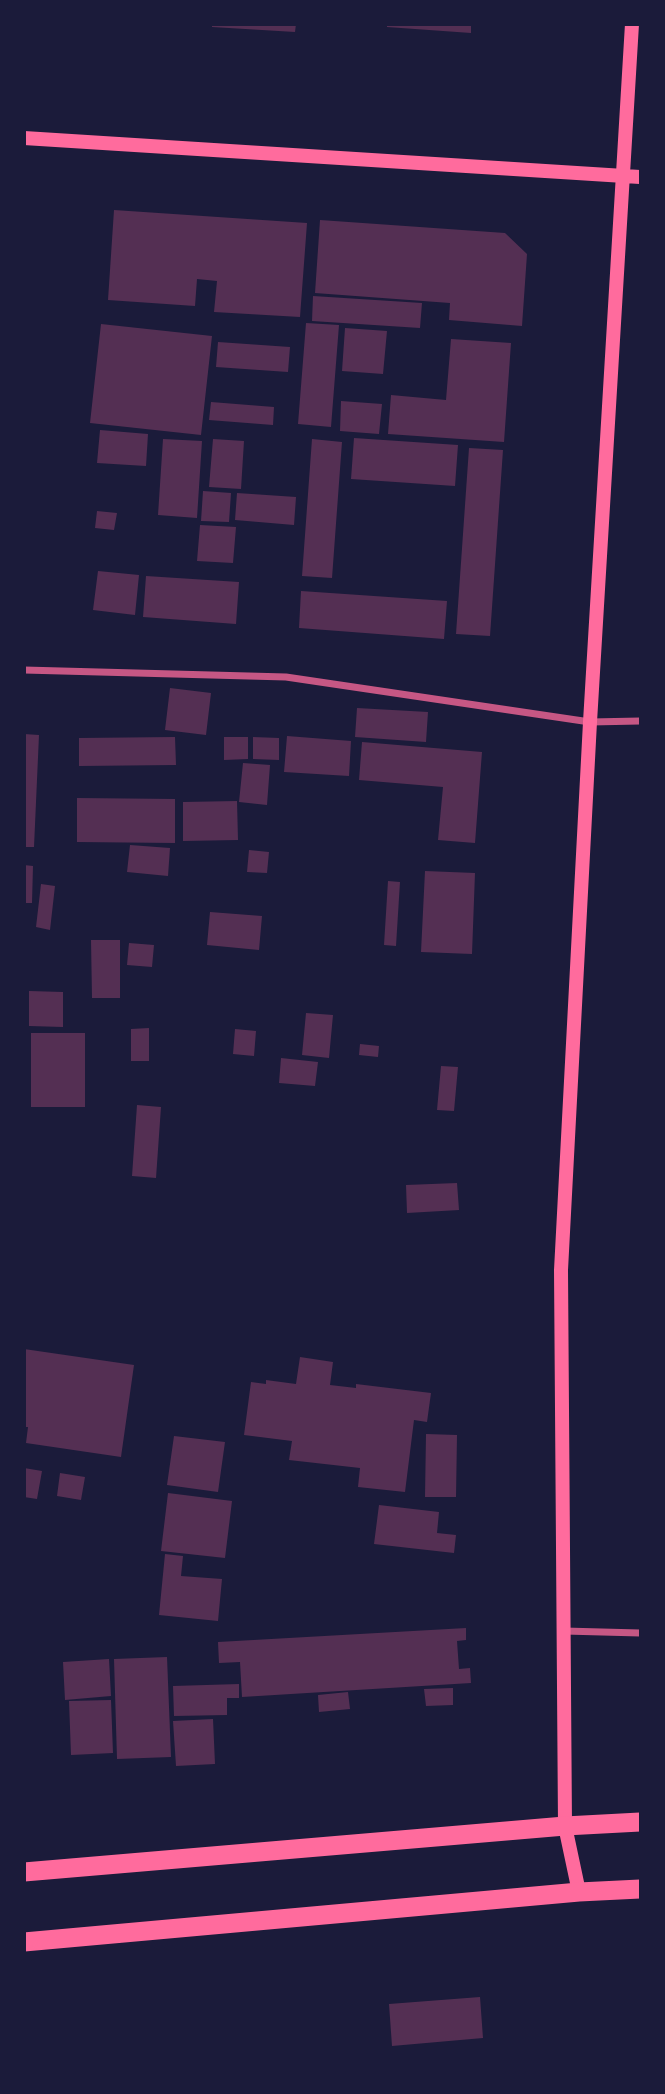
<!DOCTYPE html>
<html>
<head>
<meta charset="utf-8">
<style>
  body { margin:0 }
  #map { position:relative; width:665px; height:2094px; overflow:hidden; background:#1b1b3a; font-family:Lato,sans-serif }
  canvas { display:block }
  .frame { position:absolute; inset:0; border:26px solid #1b1b3a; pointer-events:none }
</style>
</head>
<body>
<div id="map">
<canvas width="665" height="2094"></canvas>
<div class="frame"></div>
</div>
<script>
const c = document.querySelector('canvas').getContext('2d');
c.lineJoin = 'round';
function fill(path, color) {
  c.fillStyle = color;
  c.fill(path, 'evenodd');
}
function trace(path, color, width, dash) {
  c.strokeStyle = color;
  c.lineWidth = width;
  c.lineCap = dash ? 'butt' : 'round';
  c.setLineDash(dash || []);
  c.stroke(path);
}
fill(new Path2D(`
  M212,24h84l-1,8 -83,-5z
  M387,24h84v9l-84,-6z
  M114,210l193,13 -7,94 -86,-5 3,-31 -20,-2 -2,27 -87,-6z
  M320,220l185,13 22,21 -5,72 -73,-6 1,-17 -135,-10z
  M313,296l109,7 -2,25 -108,-7z
  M306,323l33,2 -8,102 -33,-3z
  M101,324l111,12 -11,99 -111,-12z
  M345,328l42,3 -4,43 -41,-3z
  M451,339l60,4 -7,99 -116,-8 3,-39 55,5z
  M218,342l72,5 -2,25 -72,-5z
  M341,401l41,3 -3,30 -39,-3z
  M211,402l63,5 -1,18 -64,-5z
  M100,430l48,4 -2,32 -49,-3z
  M354,438l104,7 -3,41 -104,-7z
  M163,439l39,2 -5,77 -39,-3z
  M213,439l31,2 -3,48 -32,-2z
  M312,439l30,3 -10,136 -30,-2z
  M469,448l34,2 -13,186 -34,-2z
  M203,491l28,2 -2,29 -28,-1z
  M237,493l59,4 -2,28 -59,-5z
  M97,511l20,2 -3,17 -19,-2z
  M200,525l36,2 -3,36 -36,-2z
  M98,571l41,4 -4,40 -42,-5z
  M146,576l93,6 -3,42 -93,-7z
  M301,591l146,10 -3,38 -145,-11z
  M170,688l41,5 -5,42 -41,-5z
  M357,708l71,4 -2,30 -71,-5z
  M24,734l15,1 -5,112h-10z
  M287,736l64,5 -2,35 -65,-4z
  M175,737l1,28 -97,1v-28z
  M224,737h24v22l-24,1z
  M253,737l26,1v22l-26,-1z
  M362,742l120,10 -7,91 -37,-3 5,-53 -84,-7z
  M243,763l27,2 -3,40 -28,-3z
  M77,798l98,1v44l-98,-1z
  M237,801l1,39 -55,1v-39z
  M130,845l40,3 -2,28 -41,-4z
  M249,850l20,2 -2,21 -20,-1z
  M24,865l9,1 -1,37h-8z
  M425,871l50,2 -3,81 -51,-2z
  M388,881l12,1 -4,64 -12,-1z
  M41,884l14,2 -5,44 -14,-3z
  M210,912l52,4 -3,34 -52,-5z
  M91,940h29v58h-28z
  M129,943l25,2 -2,22 -25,-2z
  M29,991l34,1v35l-34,-1z
  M306,1013l27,2 -4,43 -27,-3z
  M149,1028v33h-18v-32z
  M235,1029l21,2 -2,25 -21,-2z
  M31,1033h54v74h-54z
  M360,1044l19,2 -1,11 -19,-2z
  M281,1058l37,4 -3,24 -36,-3z
  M441,1066l17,1 -4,44 -17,-1z
  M137,1105l24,2 -5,71 -24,-2z
  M457,1183l2,27 -52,3 -1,-28z
  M24,1349l110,16 -13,92 -95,-14 2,-16h-4z
  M300,1357l33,5 -3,23 26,3v-4l75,9 -4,29 -13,-2 -9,72 -47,-5 2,-19 -71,-8 3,-19 -48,-6 7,-53 15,2v-4l30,4z
  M426,1434l31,1 -1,62h-31z
  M174,1436l51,6 -7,50 -51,-7z
  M24,1468l18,3 -5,28 -13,-2z
  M60,1473l25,4 -4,23 -24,-4z
  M168,1493l64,8 -7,57 -64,-7z
  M379,1505l60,7 -2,21 19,2 -2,18 -80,-9z
  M165,1554l18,2 -2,20 41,3 -4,42 -59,-6z
  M466,1628v12l-9,1 2,28 11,-1 1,15 -229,14 -2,-35 -21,1 -1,-21z
  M167,1657l4,100 -54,2 -3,-100z
  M109,1659l2,37 -46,4 -2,-38z
  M239,1684v14h-12v17l-53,1 -1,-30z
  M453,1688v17l-27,1 -2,-17z
  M348,1692l2,17 -31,3 -1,-17z
  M111,1700l2,53 -42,2 -2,-54z
  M213,1719l2,45 -39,2 -3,-45z
  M480,1997l3,41 -91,8 -3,-42z`), '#542f53');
trace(new Path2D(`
  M24,670l262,7 304,45 50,-1
  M564,1631l76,2`), '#c65784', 7);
trace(new Path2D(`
  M24,138l616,39
  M579,1892l-14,-66 -4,-556 29,-548 42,-698`), '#ff6b9d', 14);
trace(new Path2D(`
  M24,1872l541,-46 75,-4
  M24,1942l555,-50 61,-3`), '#ff6b9d', 19);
</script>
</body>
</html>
